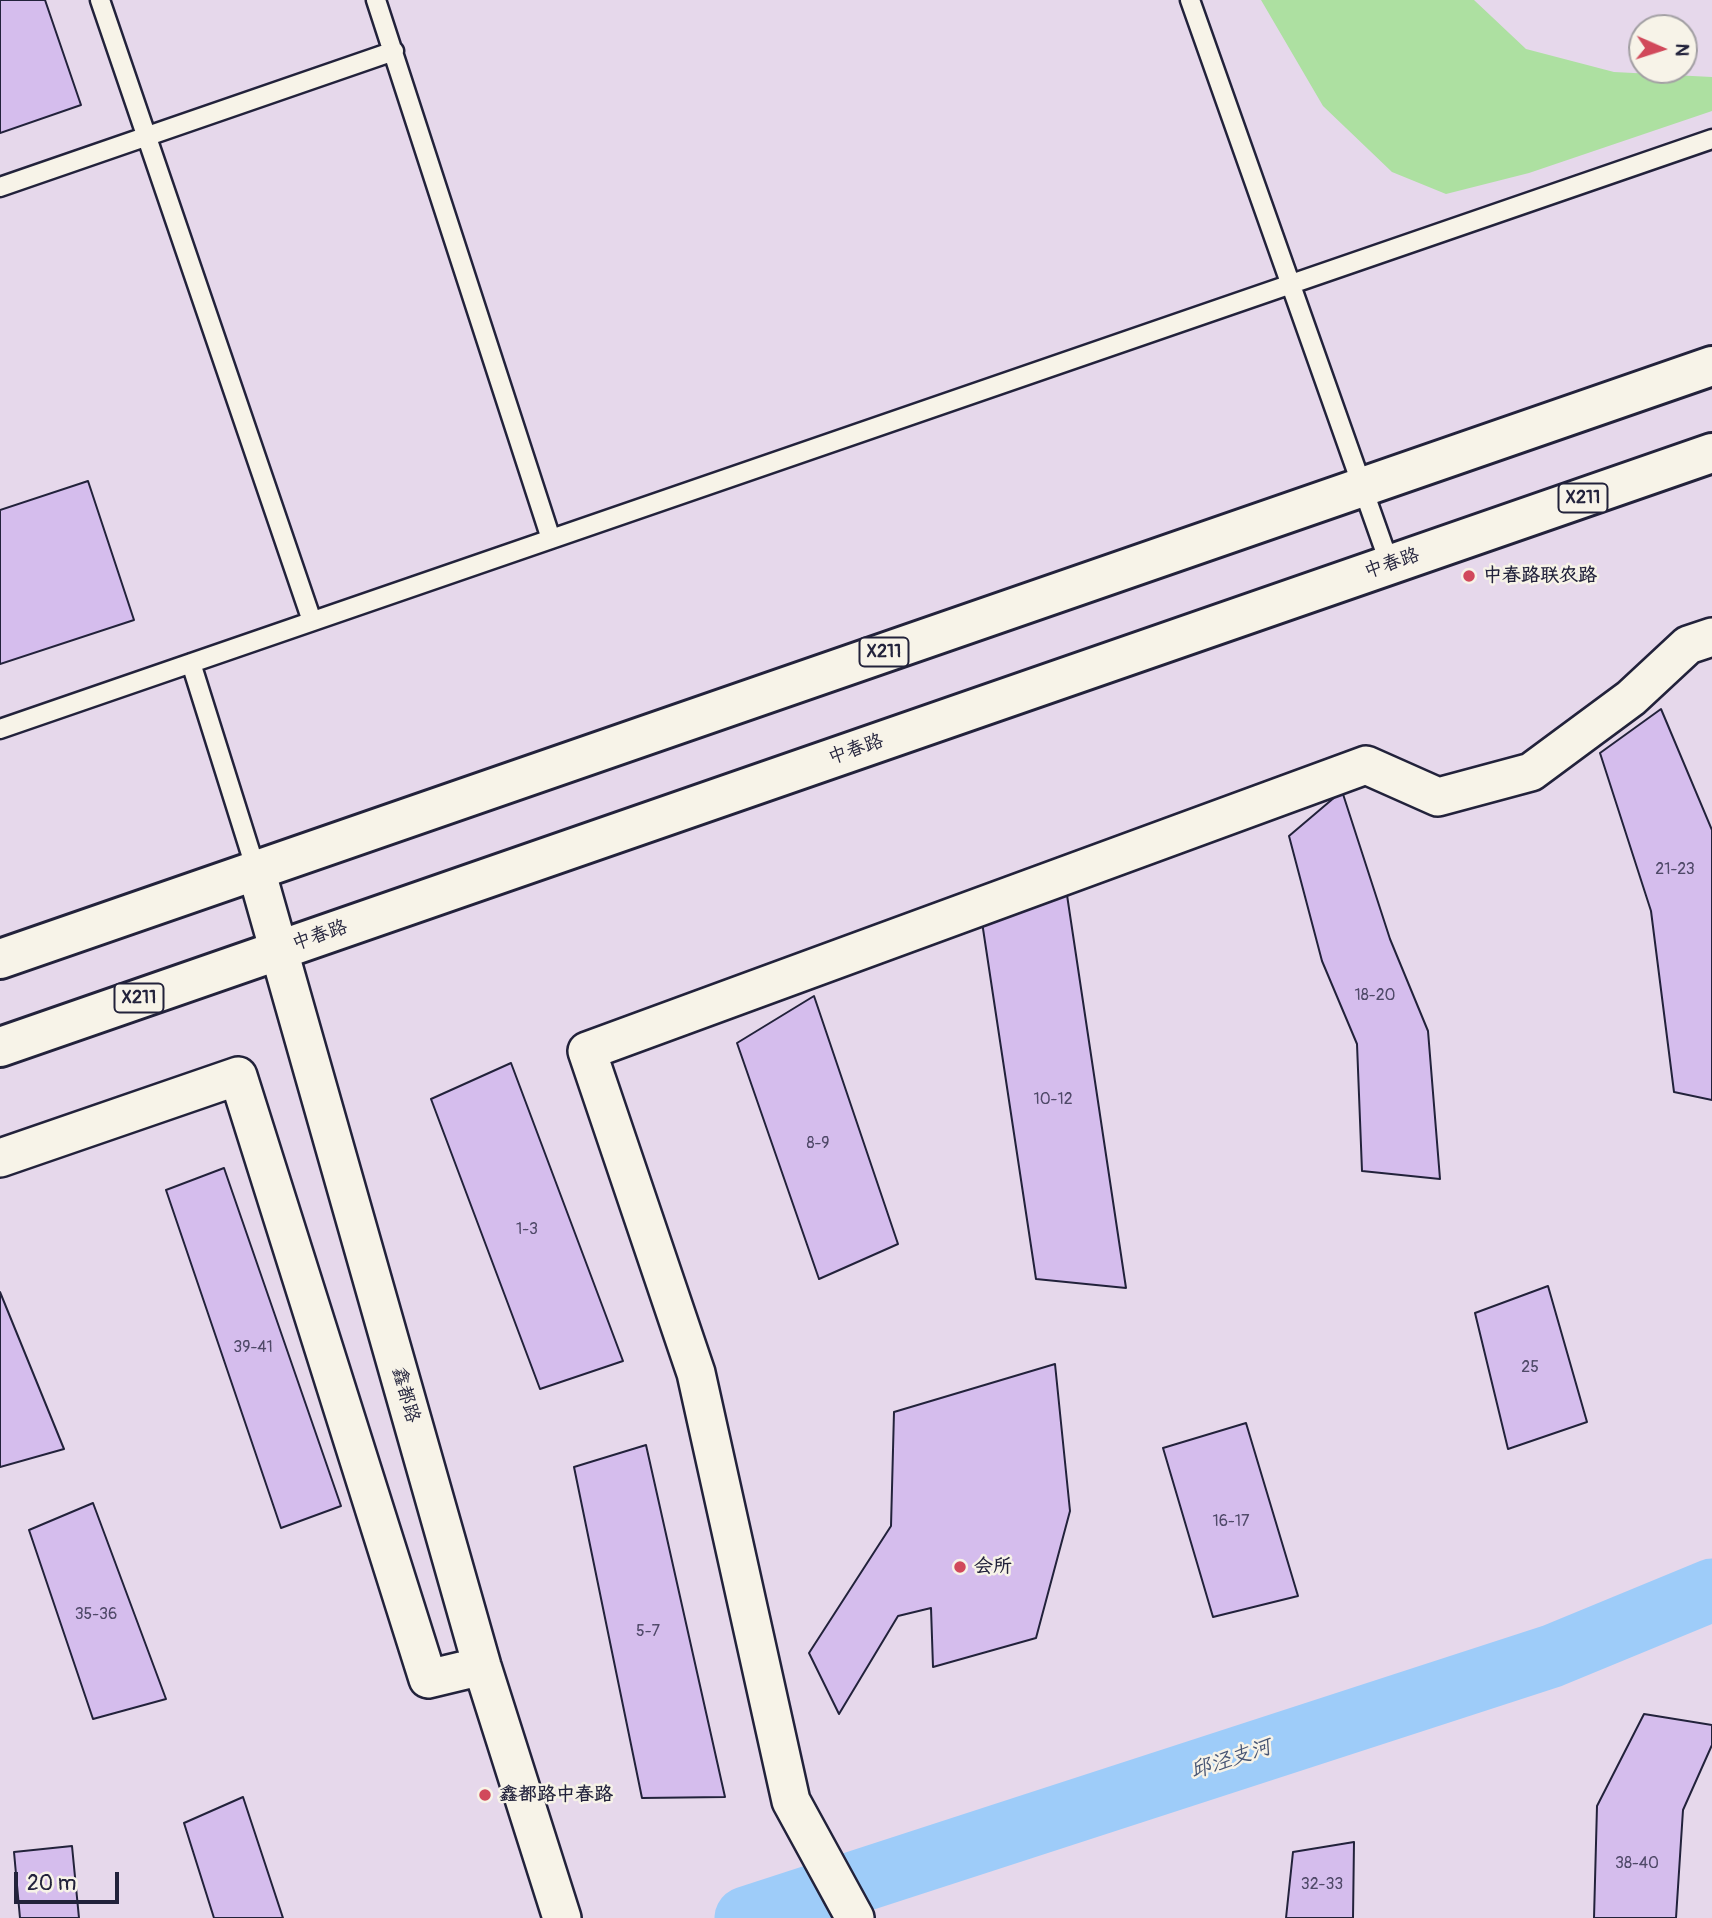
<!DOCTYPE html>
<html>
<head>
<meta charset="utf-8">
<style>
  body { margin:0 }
  #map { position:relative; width:1712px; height:1918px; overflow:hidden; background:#ede3ea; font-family:Pangolin,sans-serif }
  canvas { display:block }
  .north { position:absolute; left:1628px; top:14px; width:70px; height:70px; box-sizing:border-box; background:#f7f3e8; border:2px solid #a29fa3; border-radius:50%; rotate:93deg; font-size:19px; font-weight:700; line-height:28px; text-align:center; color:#22223b }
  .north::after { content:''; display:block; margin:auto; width:24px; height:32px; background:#d1495b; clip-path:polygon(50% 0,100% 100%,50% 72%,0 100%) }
  .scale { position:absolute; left:14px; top:1872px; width:105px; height:32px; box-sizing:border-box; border:4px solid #22223b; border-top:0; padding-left:9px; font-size:21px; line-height:24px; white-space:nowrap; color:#22223b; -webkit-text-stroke:5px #f7f3e8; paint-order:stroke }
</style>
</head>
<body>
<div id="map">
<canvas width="1712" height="1918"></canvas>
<div class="north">N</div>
<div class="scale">20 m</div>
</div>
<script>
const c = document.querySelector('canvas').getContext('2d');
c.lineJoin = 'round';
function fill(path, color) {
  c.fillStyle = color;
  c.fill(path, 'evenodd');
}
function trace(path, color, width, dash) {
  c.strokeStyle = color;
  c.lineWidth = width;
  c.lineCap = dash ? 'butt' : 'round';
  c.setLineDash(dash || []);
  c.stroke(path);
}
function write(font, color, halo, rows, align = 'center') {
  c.font = font + ' Pangolin,"LXGW WenKai TC",sans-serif';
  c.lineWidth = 5;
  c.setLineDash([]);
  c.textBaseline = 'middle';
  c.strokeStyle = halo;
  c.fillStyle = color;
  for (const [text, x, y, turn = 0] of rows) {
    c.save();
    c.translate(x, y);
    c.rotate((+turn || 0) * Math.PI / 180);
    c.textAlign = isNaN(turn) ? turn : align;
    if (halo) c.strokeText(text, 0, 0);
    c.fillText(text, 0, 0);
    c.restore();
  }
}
fill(new Path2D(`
  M0,0h1712v1918h-1712zM1642,28h42v42h-42z`), '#e6d8eb');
fill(new Path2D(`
  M1261,0h213l52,49 88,23 98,5v34l-183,62 -83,21 -54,-22 -69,-66z`), '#ade0a1');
trace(new Path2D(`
  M746,1918l806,-262 160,-66`), '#9eccf9', 63);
const building = new Path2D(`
  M0,0h45l36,105 -81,28z
  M88,481l46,139 -134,44v-154z
  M1661,709l51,121v270l-38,-8 -23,-181 -51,-158z
  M1342,791l48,148 38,92 12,148 -78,-8 -5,-127 -35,-83 -33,-125z
  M1067,895l59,393 -90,-9 -54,-357z
  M814,996l84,248 -79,35 -82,-236z
  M511,1063l112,298 -83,28 -109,-290z
  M224,1168l117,338 -60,22 -115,-338z
  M1548,1286l39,136 -79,27 -33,-136z
  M0,1292l64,157 -64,18z
  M1055,1364l15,147 -34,127 -103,29 -2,-59 -33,8 -59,98 -30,-61 82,-127 3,-114z
  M1246,1423l52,173 -85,21 -50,-169z
  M646,1445l79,352 -83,1 -68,-331z
  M93,1503l73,196 -73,20 -64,-189z
  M1644,1714l68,11v20l-29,65 -7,108h-82l3,-112z
  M243,1797l40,121h-69l-30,-95z
  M1354,1842l-1,76h-67l7,-66z
  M72,1846l7,72h-59l-6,-66z`);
fill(building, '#d5bded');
trace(building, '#22223b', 2);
const lane = new Path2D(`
  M100,0l212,621
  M376,0l175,539
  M1190,0l200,565
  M0,187l394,-136
  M191,663l65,207
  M0,729l1712,-590`);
const street = new Path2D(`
  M256,870l226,796 80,252
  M0,1158l238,-82 190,603 54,-13
  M855,1918l-64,-117 -95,-428 -109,-322 779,-286 72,32 93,-25 100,-74 57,-53 24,-8`);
const primary = new Path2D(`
  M0,959l1712,-593
  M0,1047l1712,-594`);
trace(lane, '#22223b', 23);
trace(street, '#22223b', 42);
trace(primary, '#22223b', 44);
trace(lane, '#f7f3e8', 18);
trace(street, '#f7f3e8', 37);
trace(primary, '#f7f3e8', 38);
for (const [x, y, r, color] of [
  [1469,576,7,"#d1495b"],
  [960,1567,7,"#d1495b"],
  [485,1795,7,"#d1495b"]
]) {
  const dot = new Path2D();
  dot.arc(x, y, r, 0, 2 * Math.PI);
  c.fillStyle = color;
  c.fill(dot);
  trace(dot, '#f7f3e8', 2.5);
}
write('16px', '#4f4968', null, [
  ["21-23",1675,870],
  ["18-20",1375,996],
  ["10-12",1053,1100],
  ["8-9",818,1144],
  ["1-3",527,1230],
  ["39-41",253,1348],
  ["25",1530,1368],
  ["16-17",1231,1522],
  ["35-36",96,1615],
  ["5-7",648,1632],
  ["38-40",1637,1864],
  ["32-33",1322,1885]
]);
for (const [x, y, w] of [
  [1583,498,49],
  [884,652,49],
  [139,998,49]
]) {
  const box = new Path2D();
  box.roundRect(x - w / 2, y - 14.5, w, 29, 5);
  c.fillStyle = '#f7f3e8';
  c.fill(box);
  trace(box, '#22223b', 2);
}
write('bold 18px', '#22223b', null, [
  ["X211",1583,498],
  ["X211",884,652],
  ["X211",139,998]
]);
write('19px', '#22223b', '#f7f3e8', [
  ["中春路",1392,564,-19],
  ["中春路",856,750,-19],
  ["中春路",320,936,-19],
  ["鑫都路",405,1395,74]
]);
write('bold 19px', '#22223b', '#f7f3e8', [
  ["中春路联农路",1483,576],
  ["会所",974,1567],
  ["鑫都路中春路",499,1795]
], 'left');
write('italic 21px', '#475574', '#f7f3e8', [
  ["邱泾支河",1231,1760,-18]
]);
</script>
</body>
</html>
